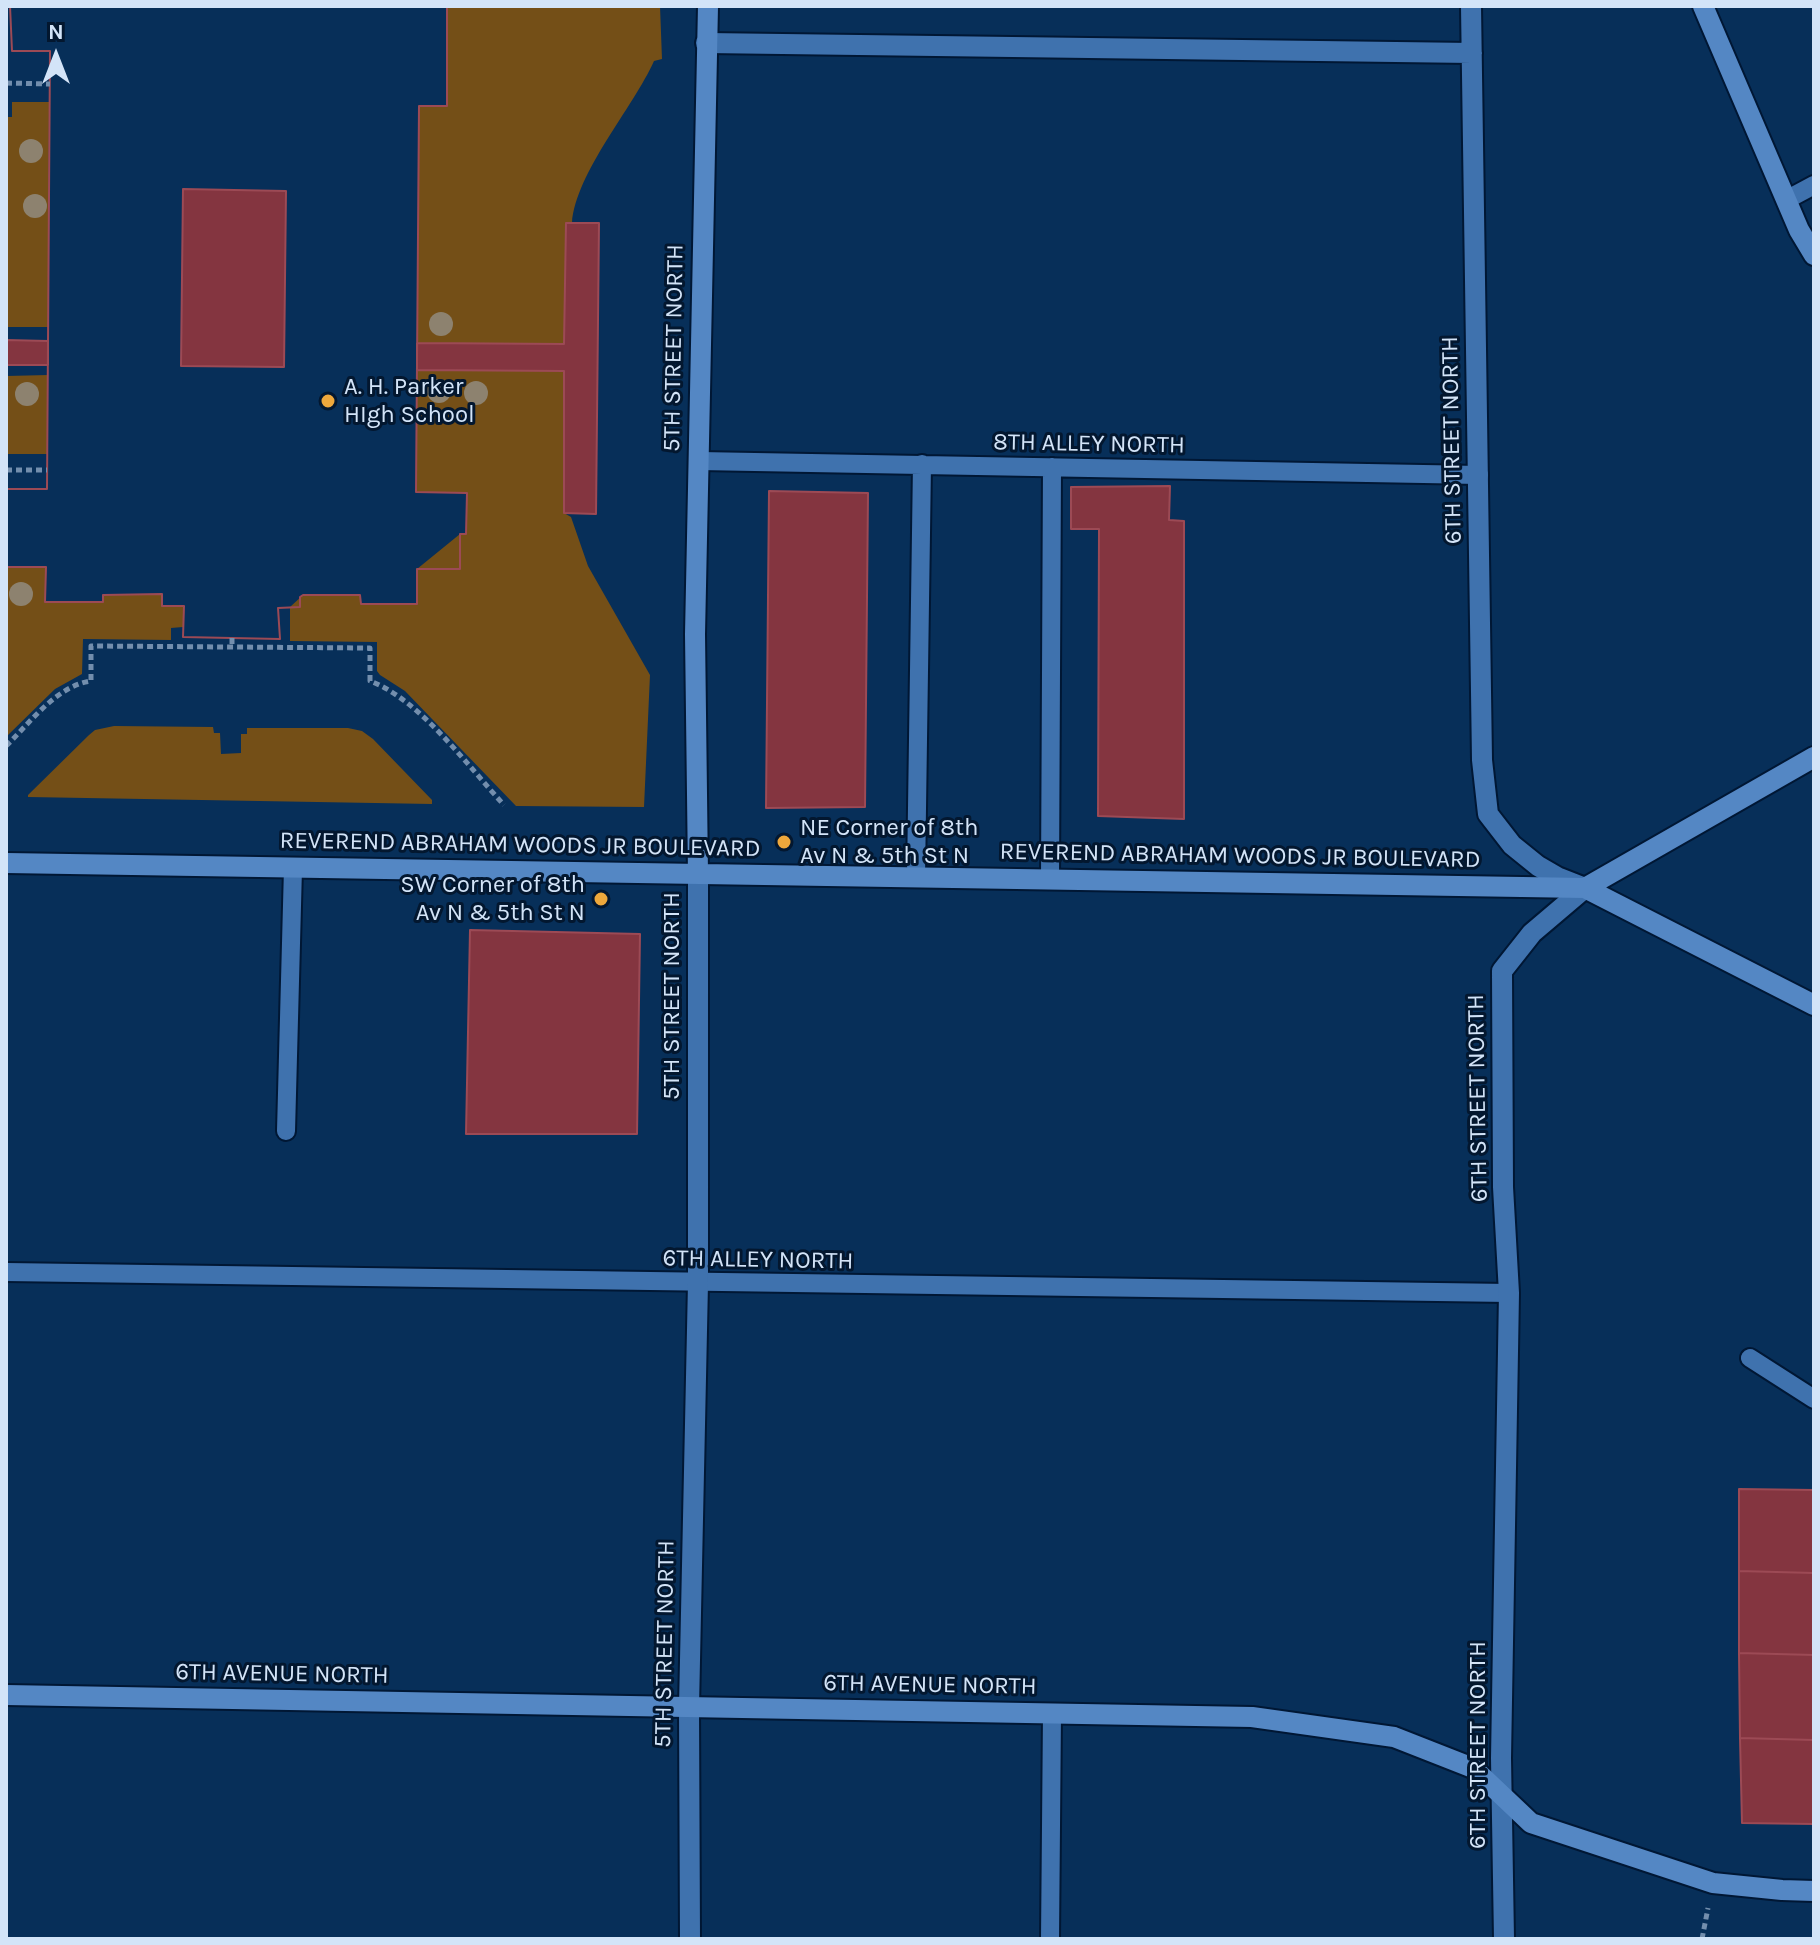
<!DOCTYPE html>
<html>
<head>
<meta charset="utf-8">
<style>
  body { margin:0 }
  #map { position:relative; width:1820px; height:1945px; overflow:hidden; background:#072f59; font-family:Karla,sans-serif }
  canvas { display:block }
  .frame { position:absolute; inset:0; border:8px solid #d3e4f8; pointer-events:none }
  .north { position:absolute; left:16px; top:16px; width:80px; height:80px; -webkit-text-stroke:6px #03172f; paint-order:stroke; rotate:0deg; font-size:22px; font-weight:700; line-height:32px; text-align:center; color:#d3e4f8 }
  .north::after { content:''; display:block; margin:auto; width:28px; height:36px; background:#d3e4f8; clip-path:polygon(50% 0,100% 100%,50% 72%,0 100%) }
</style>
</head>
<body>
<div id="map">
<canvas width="1820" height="1945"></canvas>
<div class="frame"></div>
<div class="north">N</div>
</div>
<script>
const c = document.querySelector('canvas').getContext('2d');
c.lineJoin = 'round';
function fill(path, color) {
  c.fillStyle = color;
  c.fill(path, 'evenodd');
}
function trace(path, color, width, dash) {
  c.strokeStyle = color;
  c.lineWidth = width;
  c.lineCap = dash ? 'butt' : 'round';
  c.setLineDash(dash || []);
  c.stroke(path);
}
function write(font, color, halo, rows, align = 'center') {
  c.font = font + ' Karla,sans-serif';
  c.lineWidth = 6;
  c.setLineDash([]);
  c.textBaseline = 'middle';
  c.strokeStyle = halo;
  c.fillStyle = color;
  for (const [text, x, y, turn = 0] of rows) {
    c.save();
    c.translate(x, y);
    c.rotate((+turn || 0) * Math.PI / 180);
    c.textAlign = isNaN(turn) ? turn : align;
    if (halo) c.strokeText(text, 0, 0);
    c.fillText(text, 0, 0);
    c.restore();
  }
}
fill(new Path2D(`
  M447,6h213l2,53 -8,2c-21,47 -78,111 -82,162h-6l-2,121 -147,-1 2,-237 28,-1z
  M12,102h37l-1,225h-42v-210h6z
  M417,370l147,1v142l7,4 17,49 62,109 -6,132 -128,-1 -111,-115 -25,-16 -3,-4v-29l-87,-1v-34l13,-12h57l1,9h56v-35l43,-35h6l1,-41 -51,-1z
  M48,375l-1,79h-41v-78z
  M6,567h40v35h56l1,-7 59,-1v12h22l-1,21 -12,1v12l-88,-1 -1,35 -27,15 -49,48z
  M114,726l99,1 1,6h6l1,21 20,-1v-19h6v-6h101l14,3 11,8 59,61v4l-404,-7v-2l61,-60 6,-5z`), '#744f17');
const building = new Path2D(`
  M10,6h437v100h-28l-3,386 51,1 -1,41h-6v35h-43v35h-56l-1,-9h-57l-3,2v10l-22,1 2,31 -97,-2 1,-31h-22v-12l-59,1v7h-58l1,-35h-40v-78h41l1,-148 2,-290h-38zM183,189l103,2 -2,176 -103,-1z
  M10,6h437v100h-28l-3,386 51,1 -1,41h-6v35h-43v35h-56l-1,-9h-57l-3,2v10l-22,1 2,31 -97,-2 1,-31h-22v-12l-59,1v7h-58l1,-35h-40v-78h41l1,-148 2,-290h-38z
  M566,223h33l-3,291 -32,-1v-142l-147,-1v-27l147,1z
  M6,340l42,1v24h-42z
  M1170,486l-1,34 15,1v298l-86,-3 1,-287h-28v-42z
  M769,491l99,2 -3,314 -99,1z
  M470,930l170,4 -3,200h-171z
  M1739,1489l75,1v83l-75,-2z
  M1739,1571l75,2v82l-75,-2z
  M1739,1653l75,2v85l-74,-2z
  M1740,1738l74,2v84l-72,-1z`);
fill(building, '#843540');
trace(building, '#9c4a55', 2);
const lane = new Path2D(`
  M1786,200l28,-15
  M699,461l780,14
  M916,877l6,-413
  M1050,879l2,-412
  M286,1131l7,-263
  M6,1272l1503,21
  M1750,1358l64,41
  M1050,1939l2,-226`);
const street = new Path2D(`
  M1471,6l11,754 6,54 24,31 26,21 19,11 28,11 -53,45 -30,38 1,216 6,106 -8,465 3,181
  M706,43l766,10
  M690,1939l-1,-232 9,-424v-409`);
const secondary = new Path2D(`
  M1703,6l96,224 15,25
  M6,863l1579,25 229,-131
  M698,874l-3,-240 13,-628
  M1585,888l229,117
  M6,1695l1246,22 142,20 79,31 58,55 182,60 69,7 32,1`);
trace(lane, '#001734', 22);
trace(street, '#001734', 24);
trace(secondary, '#001734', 24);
trace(new Path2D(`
  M6,83l44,1
  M6,470h41
  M232,638v8
  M6,746c24,-23 50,-60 85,-65v-35l279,2v33c49,18 98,85 134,124
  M1702,1939l6,-31`), '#738ead', 5, [6, 4]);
trace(lane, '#3f72ae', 18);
trace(street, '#3f72ae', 20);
trace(secondary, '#5487c4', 20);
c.fillStyle = '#8d826f';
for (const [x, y] of [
  [31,151],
  [35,206],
  [441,324],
  [439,391],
  [476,393],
  [27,394],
  [21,594]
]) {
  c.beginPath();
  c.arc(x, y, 12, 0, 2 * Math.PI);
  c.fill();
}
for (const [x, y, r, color] of [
  [328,401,8,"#eea83c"],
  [784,842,8,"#eea83c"],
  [601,899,8,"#eea83c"]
]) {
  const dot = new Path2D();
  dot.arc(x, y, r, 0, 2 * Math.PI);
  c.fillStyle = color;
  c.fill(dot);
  trace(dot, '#03172f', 3);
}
write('24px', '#d3e4f8', '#03172f', [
  ["5TH STREET NORTH",674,348,-89],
  ["6TH STREET NORTH",1452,440,-91],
  ["8TH ALLEY NORTH",1089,444,1],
  ["REVEREND ABRAHAM WOODS JR BOULEVARD",520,845,1],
  ["REVEREND ABRAHAM WOODS JR BOULEVARD",1240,856,1],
  ["5TH STREET NORTH",672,996,-90],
  ["6TH STREET NORTH",1478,1098,-91],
  ["6TH ALLEY NORTH",758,1260,1],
  ["5TH STREET NORTH",665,1644,-89],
  ["6TH AVENUE NORTH",282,1674,1],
  ["6TH AVENUE NORTH",930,1685,1],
  ["6TH STREET NORTH",1478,1745,-90]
]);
write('24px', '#d3e4f8', '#03172f', [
  ["A. H. Parker",344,387],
  ["HIgh School",344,415],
  ["NE Corner of 8th",800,828],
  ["Av N & 5th St N",800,856],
  ["SW Corner of 8th",585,885,"right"],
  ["Av N & 5th St N",585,913,"right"]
], 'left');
</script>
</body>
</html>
